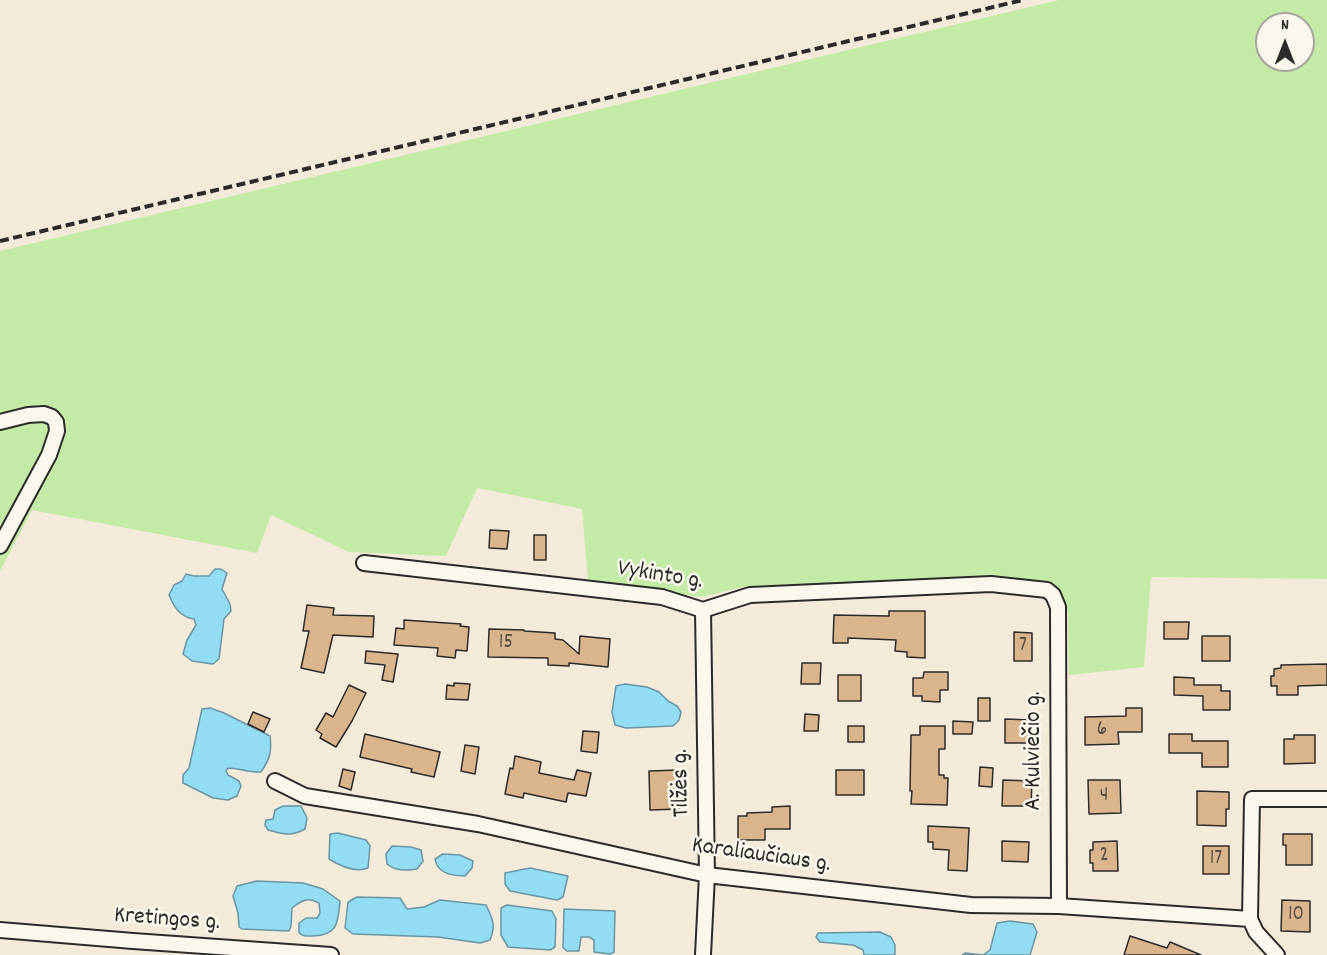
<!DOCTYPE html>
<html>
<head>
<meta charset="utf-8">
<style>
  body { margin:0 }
  #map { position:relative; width:1327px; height:955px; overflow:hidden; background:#f4ead9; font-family:Dekko,sans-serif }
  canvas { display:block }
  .north { position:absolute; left:1255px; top:12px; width:60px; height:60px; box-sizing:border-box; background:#fbf7ec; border:2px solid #a8a59f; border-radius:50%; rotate:0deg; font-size:16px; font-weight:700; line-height:24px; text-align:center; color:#2b2b2b }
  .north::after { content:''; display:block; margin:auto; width:21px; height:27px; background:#2b2b2b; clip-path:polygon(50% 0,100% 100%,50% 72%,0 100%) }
</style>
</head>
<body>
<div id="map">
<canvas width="1327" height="955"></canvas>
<div class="north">N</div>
</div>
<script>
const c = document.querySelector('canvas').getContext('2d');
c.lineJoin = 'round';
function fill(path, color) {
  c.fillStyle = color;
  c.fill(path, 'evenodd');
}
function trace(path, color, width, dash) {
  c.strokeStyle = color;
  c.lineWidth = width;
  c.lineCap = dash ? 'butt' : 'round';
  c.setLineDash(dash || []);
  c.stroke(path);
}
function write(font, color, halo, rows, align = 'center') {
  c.font = font + ' Dekko,sans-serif';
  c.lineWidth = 5;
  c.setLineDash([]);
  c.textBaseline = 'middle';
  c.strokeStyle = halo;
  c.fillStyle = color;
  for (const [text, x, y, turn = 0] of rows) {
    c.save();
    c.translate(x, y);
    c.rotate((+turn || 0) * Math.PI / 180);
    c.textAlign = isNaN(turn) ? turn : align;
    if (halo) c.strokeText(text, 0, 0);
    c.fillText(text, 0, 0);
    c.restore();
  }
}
fill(new Path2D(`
  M1059,0h268v579l-176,-2 -7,90 -75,8 -1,-64 -8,-19 -7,-9 -66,-6 -63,4 -177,5 -46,11 -113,-15 -6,-73 -105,-21 -31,68 -97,-4 -78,-37 -14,38 -225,-43 -32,61v-320zM1267,24h36v36h-36z`), '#c3eba6');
const water = new Path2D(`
  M215,569h6l6,4 -5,16 8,15 1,7 -7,8 -5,40 -6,5 -21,-3 -9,-7 4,-14 9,-15 -2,-6c-14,-2 -20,-12 -25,-24l5,-10 8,-4 4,-7 8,2h15z
  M625,684l22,3 12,5 9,9 9,5 4,6 -2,8 -6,6 -47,2 -11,-3 -3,-13 4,-26z
  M210,708l14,5 46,23c2,15 0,23 -9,36 -13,1 -21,-4 -33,-4l-2,3 2,4 11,6 2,5 -4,10 -9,4 -15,-2 -30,-15v-8l6,-7 13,-59z
  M283,806h18l6,12 -2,11c-14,8 -22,5 -37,1l-3,-5 1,-5 7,-1 2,-9z
  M338,833l28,7 4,6 -2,22c-13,5 -28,-2 -39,-9l1,-25z
  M392,846l19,1 10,3 2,11 -6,8c-11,2 -22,2 -30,-5l-1,-10z
  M443,854l17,1 13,6 -1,7 -7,8c-13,0 -28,-3 -30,-17z
  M530,868l38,8 -5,21 -6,3 -47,-9 -5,-7v-11z
  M257,881l46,2 20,6 17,12c-2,22 -2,34 -27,35 -6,0 -9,1 -14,-3v-10l7,-5h11l3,-5 -1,-10c-11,-6 -17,-3 -27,5l-1,18 -2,5 -47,-2 -3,-2 -1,-14 -5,-17 4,-10z
  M357,897l43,1 7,11 17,-2 16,-7 46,5c7,14 10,21 4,35l-10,3 -42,-6 -85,-3 -8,-6 3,-26z
  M507,905l45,6 4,8 -1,28 -5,3 -42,-3 -7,-12v-27z
  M564,909l51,2 -1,41 -4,2 -16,-2v-12l-5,-3h-8l-2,14h-12l-4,-3z
  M1010,921l23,3 4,8 -7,23h-68l3,-2 18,2 7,-5 7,-27z
  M880,932l11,5 4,8v10h-31l-1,-5 -10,-5 -33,-3 -4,-5 2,-4z`);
fill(water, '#92dcf4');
trace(water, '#6995a4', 1.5);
const building = new Path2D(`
  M490,530l19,1 -2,18 -18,-1z
  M534,535h12v25h-12z
  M307,605l27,3 -1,7 41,1 -1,21 -40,-2 -9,38 -23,-5 8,-37h-6z
  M889,611h36v47l-18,-1v-5l-12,-1 1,-11 -48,-2v5h-15l1,-28 55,1z
  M404,620l57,4 -1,2 9,1 -2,24 -11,-1 -1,8 -18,-2 1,-8 -44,-3 2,-17 8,1z
  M1164,622h25l-1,17h-24z
  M489,629l35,1v1l31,2v6l8,1 16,14 1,-18 30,3 -2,28 -39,-4v3l-21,-1v-7l-60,-1z
  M1014,632l18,1v28h-18z
  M1202,636h28v25h-28z
  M366,651l32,3 -5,28 -11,-2 3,-15 -20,-2z
  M802,663h19l-1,21h-19z
  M1327,664v21l-29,1v9h-21v-9h-6v-10h3v-7l7,-1v-3z
  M924,672h24v18h-8v12l-18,-1v-5h-9v-18h10z
  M838,675h23v26h-23z
  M1174,677l20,1v7h27v6h9v19h-27v-14l-29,-1z
  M454,683l16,1 -2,16 -22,-1 1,-14 7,1z
  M349,685l17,8 -14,28 -16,26 -16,-9 2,-4 -6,-4 10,-17 7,4z
  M978,698h12v23h-12z
  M1126,708h16v24h-24l1,12 -34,1v-28l41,-1z
  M253,712l17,7 -6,13 -16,-8z
  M805,714l14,1 -1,16h-14z
  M1005,719l26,1v23h-26z
  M953,721l20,1 -1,12h-19z
  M848,726h16v16h-16z
  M920,726h25v23h-6v26h5v3h4l-1,27 -36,-1 1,-13h-2l1,-56h9z
  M583,731l16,1 -2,21 -16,-2z
  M365,734l75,18 -6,25 -23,-5 1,-3 -52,-12z
  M1169,734h23v7h36v26h-26v-14h-33z
  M1294,735h21v28l-31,1v-25h10z
  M465,745l14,2 -4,27 -14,-3z
  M515,756l26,6 -2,11 35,7 3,-10 14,3 -5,23 -18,-3 -2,9 -42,-9 -1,5 -18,-4 5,-26 3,1z
  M980,767l13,1 -1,19 -13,-1z
  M343,769l12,3 -4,18 -12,-4z
  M678,770l1,39 -29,1 -1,-39z
  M836,770h28v25h-28z
  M1003,780l29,1 -1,25h-29z
  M1088,780h32l1,33 -32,1z
  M1197,791l32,1v17h-3v17l-29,-1z
  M790,806v23h-25v11h-27v-24h9v-3l25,-1v-5z
  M928,826l41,2 -2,43 -19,-1 1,-20 -16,-1v-7h-5z
  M1283,834h29v31h-26v-20h-3z
  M1002,841l27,1 -1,20 -26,-1z
  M1117,841l1,30h-25v-8h-3v-13h3v-8z
  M1203,846h26v28h-26z
  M1282,900l28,1v31l-29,-1z
  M1130,936l37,12 3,-6 31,13h-77z`);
fill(building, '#dab58c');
trace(building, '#2b2b2b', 1.5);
const minor = new Path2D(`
  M0,422l28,-7 16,-1 8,3 4,5 1,9 -8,24 -49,91
  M364,563l298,34 41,13 47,-15 241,-11 56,6 6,5 5,12 1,299
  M275,781l30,15 173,28 229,51 264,30 88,1 191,13
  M0,930l133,11 198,14
  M703,955l4,-80 -4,-265
  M1277,955l-21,-23 -6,-13 2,-120h75`);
trace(minor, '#2b2b2b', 18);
trace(minor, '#fbf7ec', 14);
trace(new Path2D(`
  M0,241l1023,-241`), '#2b2b2b', 4, [9, 4.5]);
write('21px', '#574e43', null, [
  ["15",506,644],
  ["7",1023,647],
  ["6",1102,731],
  ["4",1104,797],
  ["2",1104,857],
  ["17",1216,860],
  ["10",1296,916]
]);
write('24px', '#2b2b2b', '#fbf7ec', [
  ["Vykinto g.",660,577,9],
  ["A. Kulviečio g.",1036,751,-90],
  ["Tilžės g.",683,783,-91],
  ["Karaliaučiaus g.",761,857,8],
  ["Kretingos g.",167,921,4]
]);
</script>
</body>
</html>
